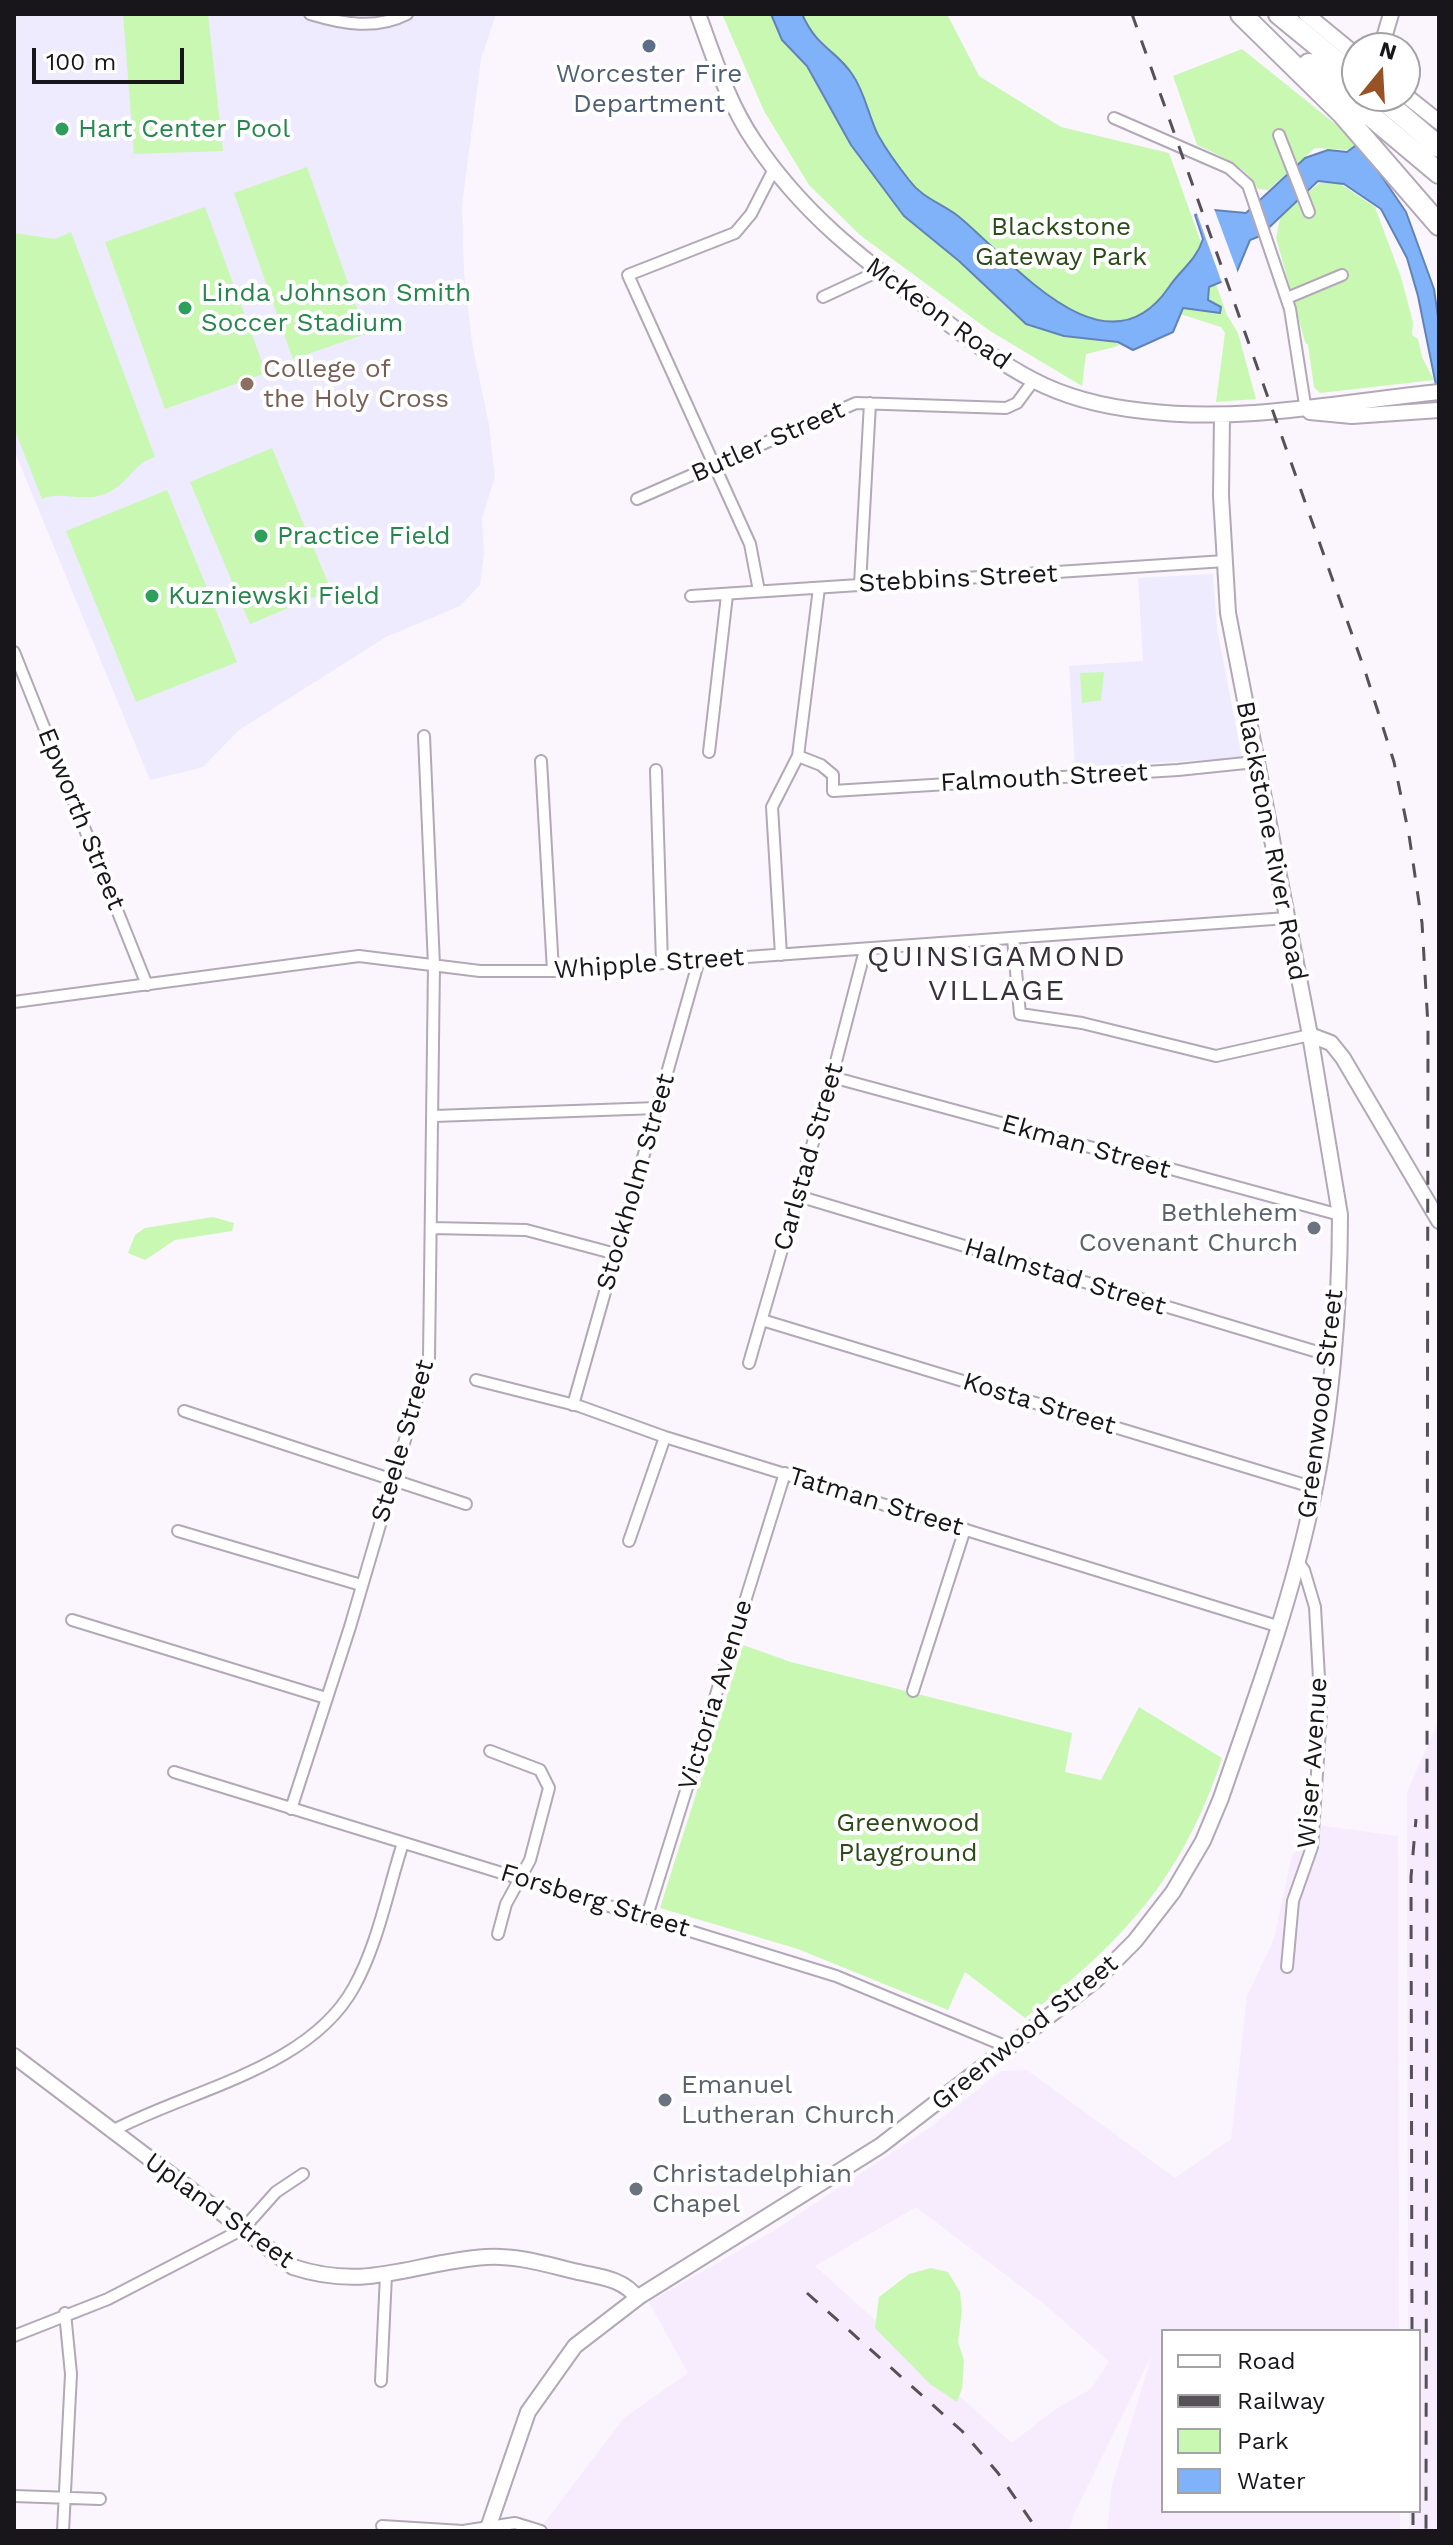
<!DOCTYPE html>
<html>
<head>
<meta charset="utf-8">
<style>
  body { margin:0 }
  #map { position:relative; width:1453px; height:2545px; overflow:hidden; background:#fbf5fe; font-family:"Work Sans",sans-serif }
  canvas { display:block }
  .frame { position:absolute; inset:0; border:16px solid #19161b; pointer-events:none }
  .legend { position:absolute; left:1161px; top:2329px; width:260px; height:184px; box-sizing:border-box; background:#fff; border:2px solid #a3a2a4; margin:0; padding:10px 14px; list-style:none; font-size:24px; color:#19161b }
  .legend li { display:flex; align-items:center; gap:16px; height:40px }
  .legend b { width:40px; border:2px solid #a3a2a4 }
  .north { position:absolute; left:1341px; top:32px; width:80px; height:80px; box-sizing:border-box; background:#fff; border:2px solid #a3a2a4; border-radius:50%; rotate:18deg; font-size:22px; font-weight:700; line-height:32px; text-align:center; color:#19161b }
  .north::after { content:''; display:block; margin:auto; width:28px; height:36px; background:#975326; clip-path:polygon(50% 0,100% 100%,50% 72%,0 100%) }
  .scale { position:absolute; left:32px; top:48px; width:152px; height:36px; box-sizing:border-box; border:4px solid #19161b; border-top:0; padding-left:10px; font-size:24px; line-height:28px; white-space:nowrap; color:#19161b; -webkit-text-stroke:6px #fff; paint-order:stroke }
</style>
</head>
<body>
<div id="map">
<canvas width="1453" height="2545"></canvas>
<div class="frame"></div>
<ul class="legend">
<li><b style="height:10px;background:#fff"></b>Road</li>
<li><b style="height:10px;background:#555157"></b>Railway</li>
<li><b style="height:22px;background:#c9f8b3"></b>Park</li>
<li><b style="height:22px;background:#80b2fa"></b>Water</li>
</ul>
<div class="north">N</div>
<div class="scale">100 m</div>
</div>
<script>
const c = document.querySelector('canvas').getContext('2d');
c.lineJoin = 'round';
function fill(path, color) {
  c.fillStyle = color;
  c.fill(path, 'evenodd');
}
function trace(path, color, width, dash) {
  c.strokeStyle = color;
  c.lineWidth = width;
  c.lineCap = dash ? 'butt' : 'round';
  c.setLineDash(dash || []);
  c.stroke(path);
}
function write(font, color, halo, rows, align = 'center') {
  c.font = font + ' "Work Sans",sans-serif';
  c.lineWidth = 8;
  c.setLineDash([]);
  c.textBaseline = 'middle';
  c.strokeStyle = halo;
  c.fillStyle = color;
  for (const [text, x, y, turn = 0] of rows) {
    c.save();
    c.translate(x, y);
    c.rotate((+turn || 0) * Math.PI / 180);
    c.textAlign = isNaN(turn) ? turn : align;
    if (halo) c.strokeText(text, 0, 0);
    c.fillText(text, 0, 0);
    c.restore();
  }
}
fill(new Path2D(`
  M1439,1720v811h-30v-20h10v-180h-11l-1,-539z
  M1323,1826l75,10 1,495h-236v180h237v20h-293l5,-46 40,-130 -78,159 -5,17h-531l86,-113 64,-45 -39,-71 126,-72 157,-104 69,-55 26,-1 148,108 56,-39 16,-143 27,-57 18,-84zM916,2207l132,100 61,55 -18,27 -37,21 -42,33 -197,-177z`), '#f7ecfe');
fill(new Path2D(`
  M14,14h482l-15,45 -19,146 2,68 8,70 17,82 6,52 -13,41 2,35 -4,32 -20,21 -74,31 -147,93 -36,37 -53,13 -136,-330z
  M1213,574l4,55 25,129 -167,9 -6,-101 74,-5 -5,-83z`), '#edebfd');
fill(new Path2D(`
  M123,14h85l15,137 -89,3z
  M722,14h225l32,62 82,51 108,26 58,162 11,18 18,66 -40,3 9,-69 -4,-6 -41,-13 -65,33 -29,7 -4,32 -92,-55 -130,-96 -51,-50 -45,-74z
  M1242,49l117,94 -8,7 -36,-2 -47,42 -10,-1c-12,-24 -38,-33 -61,-44l-24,-69z
  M307,167l59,167 -73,25 -59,-166z
  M1320,183h19l36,24 26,70 12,45 -1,13 6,4 4,18 12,23 -114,13 -6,-6 -6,-42 -3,-3 -29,-104 5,-25z
  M205,207l61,166 -101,36 -60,-167z
  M71,232l84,225c-22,6 -27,28 -50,37 -23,9 -46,-4 -63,5l-28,-71v-195l41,6z
  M272,448l59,142 -81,34 -60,-142z
  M167,490l70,172 -101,40 -70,-171z
  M1104,672l-3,28 -19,3 -2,-30z
  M213,1217l21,6 -2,8 -57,9 -30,20 -17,-7 7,-18 10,-7z
  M743,1645l48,17 281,71 -7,39 36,8 38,-73 83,51c-40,121 -99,183 -197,260l-60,-46 -17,38 -150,-61 -138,-41z
  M931,2268l17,4 12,20 2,18 -4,32 6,18 -2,29 -5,13 -27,-18 -55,-56 4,-31 30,-23z`), '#c9f8b3');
const water = new Path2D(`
  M771,14h31c15,34 34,36 50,60 13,18 16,41 26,61 9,16 20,31 31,45 13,18 32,23 49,36 53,43 147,165 211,71 12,-18 27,-26 34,-48l-8,-24 19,-5 32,3 59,-55 23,-8 19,2 12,-9 47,69 28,77 5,35v76l-21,-104 -11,-38 -26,-49 -37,-25 -26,-3 -58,55 -10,4 -15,36 -26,11 -1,13 13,7 -1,6 -37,-5 -10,24 -40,18 -15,-8 -54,-6 -38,-12 -67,-63 -55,-45 -53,-71 -44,-79 -25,-26z`);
fill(water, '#80b2fa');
trace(water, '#6183b7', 2);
fill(new Path2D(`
  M1213,206l26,70 -17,7 -26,-72z`), '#fbf5fe');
const street = new Path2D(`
  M310,14c33,10 66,16 97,0
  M1114,118l115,50 19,17 42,124 16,102
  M1279,135l30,77
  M823,297l56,-26
  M1287,298l55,-23
  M637,499l219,-96 150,5 11,-5 17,-23
  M860,584l10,-181
  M759,591l-9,-47 -122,-269 107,-42 16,-19 23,-45
  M691,596l534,-35
  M14,652l133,333
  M709,752l18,-157
  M798,756l23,9 12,10v16l345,-21 77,-8
  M541,761l12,210
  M656,770l6,193
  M1013,939l7,75 62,9 134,33 94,-21
  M781,955l-9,-148 26,-51 21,-168
  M14,1002l345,-46 121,15h73l734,-53
  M832,1077l508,138
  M434,1116l223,-8
  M798,1196l533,160
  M432,1228l94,2 90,24
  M762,1320l553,168
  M749,1363l83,-286 33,-127
  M476,1380l103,26 86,31 612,189
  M573,1405l126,-445
  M184,1411l282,93
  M178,1531l183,54
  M629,1541l36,-104
  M72,1620l254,78
  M913,1691l52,-162
  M490,1751l50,19 9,18 -19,72 -24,44 -8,30
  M174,1772l662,204 174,72
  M291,1809l59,-182 79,-269 5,-393 -10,-229
  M647,1916l138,-443
  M1287,1967l6,-66 19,-54 9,-133 -6,-107 -11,-37 -7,-10
  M112,2131c79,-42 197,-62 242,-144 24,-43 34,-98 49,-144
  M14,2336l94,-37 135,-70 33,-37 27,-18
  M381,2381l5,-106
  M14,2496l86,3
  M382,2526l81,5 52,-8 26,8
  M63,2531l8,-157 -6,-61`);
const secondary = new Path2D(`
  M698,14c16,43 30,89 56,127 48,72 106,116 174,167 33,25 68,53 105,72 34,18 73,27 111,31 100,12 196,-9 295,-19
  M1306,14l51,42
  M1381,48l10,-34
  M1405,95l34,27
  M1310,412l42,4 87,-6
  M1310,1035l21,8 12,15 96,163
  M14,2056l279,211c76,25 120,-5 193,-10 33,-2 65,9 97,16 19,4 42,7 54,25
  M487,2531l41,-119 47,-66 65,-50 240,-150 217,-167 38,-38 38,-49 30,-51 18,-43c33,-96 69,-193 90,-292 20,-88 29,-200 29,-291l-30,-180 -82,-422 -7,-117 1,-79`);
const highway = new Path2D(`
  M1241,14l101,99 97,112
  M1279,14l78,64
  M1309,64l130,109
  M1379,96l60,51`);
trace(street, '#b2a8b7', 14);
trace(secondary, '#b2a8b7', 18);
trace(highway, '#b2a8b7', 24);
trace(street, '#fff', 10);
trace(secondary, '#fff', 14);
trace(highway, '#fff', 20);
trace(new Path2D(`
  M1132,14l233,657 29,91 15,73 13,88 6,103 -2,1505
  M807,2293l155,138 36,42 40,58
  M1412,2331l-1,-454 5,-58
  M1413,2511v20`), '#555157', 3, [14, 14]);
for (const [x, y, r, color] of [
  [649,46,8,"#5c6f8a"],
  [62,129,8,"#2e9e5b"],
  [185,308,8,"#2e9e5b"],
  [247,384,8,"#8d6e63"],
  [261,536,8,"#2e9e5b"],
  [152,596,8,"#2e9e5b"],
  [1314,1228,8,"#6b7280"],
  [665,2100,8,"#6b7280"],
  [636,2189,8,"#6b7280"]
]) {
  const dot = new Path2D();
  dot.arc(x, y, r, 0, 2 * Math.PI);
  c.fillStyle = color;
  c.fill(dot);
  trace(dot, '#fff', 3);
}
write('26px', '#4e5e75', '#fff', [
  ["Worcester Fire",649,74],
  ["Department",649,104]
]);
write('26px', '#27864d', '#fff', [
  ["Hart Center Pool",78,129],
  ["Linda Johnson Smith",201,293],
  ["Soccer Stadium",201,323],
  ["Practice Field",277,536],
  ["Kuzniewski Field",168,596]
], 'left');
write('26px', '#2b4c18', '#fff', [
  ["Blackstone",1061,227],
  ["Gateway Park",1061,257],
  ["Greenwood",908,1823],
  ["Playground",908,1853]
]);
write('26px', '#19161b', '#fff', [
  ["McKeon Road",938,314,36],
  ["Butler Street",768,442,-24],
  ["Stebbins Street",958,579,-3],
  ["Falmouth Street",1044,778,-3],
  ["Epworth Street",81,819,68],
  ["Blackstone River Road",1271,841,79],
  ["Whipple Street",649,964,-4],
  ["Ekman Street",1086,1147,16],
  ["Carlstad Street",809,1157,-74],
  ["Stockholm Street",636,1182,-74],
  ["Halmstad Street",1065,1277,17],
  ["Kosta Street",1039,1404,17],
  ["Greenwood Street",1321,1404,-83],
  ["Steele Street",403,1441,-74],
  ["Tatman Street",876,1502,17],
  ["Victoria Avenue",716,1695,-73],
  ["Wiser Avenue",1313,1763,-86],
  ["Forsberg Street",595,1901,17],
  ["Greenwood Street",1025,2033,-39],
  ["Upland Street",219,2211,36]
]);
write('26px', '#785e54', '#fff', [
  ["College of",263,369],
  ["the Holy Cross",263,399]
], 'left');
write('26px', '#5b616d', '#fff', [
  ["Bethlehem",1298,1213,"right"],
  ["Covenant Church",1298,1243,"right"],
  ["Emanuel",681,2085],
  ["Lutheran Church",681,2115],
  ["Christadelphian",652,2174],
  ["Chapel",652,2204]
], 'left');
c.letterSpacing = '2px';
write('30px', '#38303c', '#fff', [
  ["QUINSIGAMOND",997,957],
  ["VILLAGE",997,991]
]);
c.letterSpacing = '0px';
</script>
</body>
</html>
